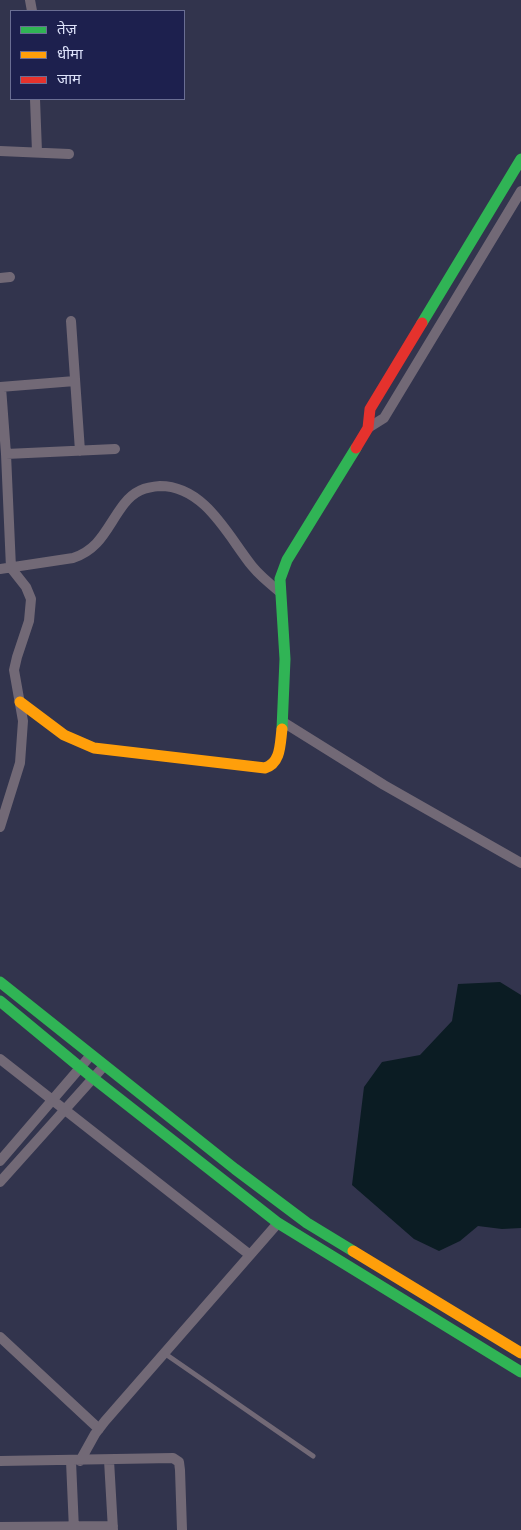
<!DOCTYPE html>
<html>
<head>
<meta charset="utf-8">
<style>
  body { margin:0 }
  #map { position:relative; width:521px; height:1530px; overflow:hidden; background:#32344d; font-family:"IBM Plex Serif","Noto Sans Devanagari",serif }
  canvas { display:block }
  .legend { position:absolute; left:10px; top:10px; width:175px; height:90px; box-sizing:border-box; background:#1d204e; border:1px solid #6a6e93; margin:0; padding:6px 9px; list-style:none; font-size:15px; color:#dde2fa }
  .legend li { display:flex; align-items:center; gap:10px; height:25px }
  .legend b { width:25px; border:1px solid #6a6e93 }
</style>
</head>
<body>
<div id="map">
<canvas width="521" height="1530"></canvas>
<ul class="legend">
<li><b style="height:6px;background:#30b455"></b>तेज़</li>
<li><b style="height:6px;background:#ff9f0a"></b>धीमा</li>
<li><b style="height:6px;background:#e5322d"></b>जाम</li>
</ul>
</div>
<script>
const c = document.querySelector('canvas').getContext('2d');
c.lineJoin = 'round';
function fill(path, color) {
  c.fillStyle = color;
  c.fill(path, 'evenodd');
}
function trace(path, color, width, dash) {
  c.strokeStyle = color;
  c.lineWidth = width;
  c.lineCap = dash ? 'butt' : 'round';
  c.setLineDash(dash || []);
  c.stroke(path);
}
fill(new Path2D(`
  M500,982l21,13v233l-19,1 -24,-3 -18,15 -21,10 -25,-12 -62,-54 12,-98 18,-25 38,-7 32,-34 6,-37z`), '#0b1c23');
trace(new Path2D(`
  M164,1353l149,103`), '#726976', 5);
trace(new Path2D(`
  M30,0l2,11
  M35,99l2,53
  M0,151l69,3
  M0,278l10,-1
  M71,321l9,130
  M0,387l75,-6
  M368,428l16,-10 137,-227
  M6,454l109,-5
  M0,569l73,-11c28,-9 34,-32 51,-54 10,-13 21,-17 36,-18 45,0 68,50 92,80 8,10 18,18 28,26
  M283,722l101,63 137,78
  M0,827l20,-64 3,-42 -9,-51 3,-13 12,-36 2,-22 -5,-12 -15,-19 -5,-114 -5,-67
  M0,1059l250,196
  M0,1161l91,-106
  M0,1182l104,-116
  M0,1337l99,92
  M109,1460l4,70
  M0,1461l173,-3 6,4 1,8 2,60
  M71,1461l3,69
  M80,1461l15,-27 10,-13 173,-198
  M0,1527l113,-1`), '#726976', 10);
trace(new Path2D(`
  M422,323l99,-164
  M282,729l3,-70 -5,-80 7,-19 69,-112
  M0,982l235,187 72,54 46,28
  M0,1001l93,77 185,145 243,149`), '#30b455', 11);
trace(new Path2D(`
  M20,702l44,33 30,13 171,20c16,-5 15,-24 17,-39
  M353,1251l168,102`), '#ff9f0a', 11);
trace(new Path2D(`
  M356,448l12,-20 2,-19 52,-86`), '#e5322d', 11);
</script>
</body>
</html>
